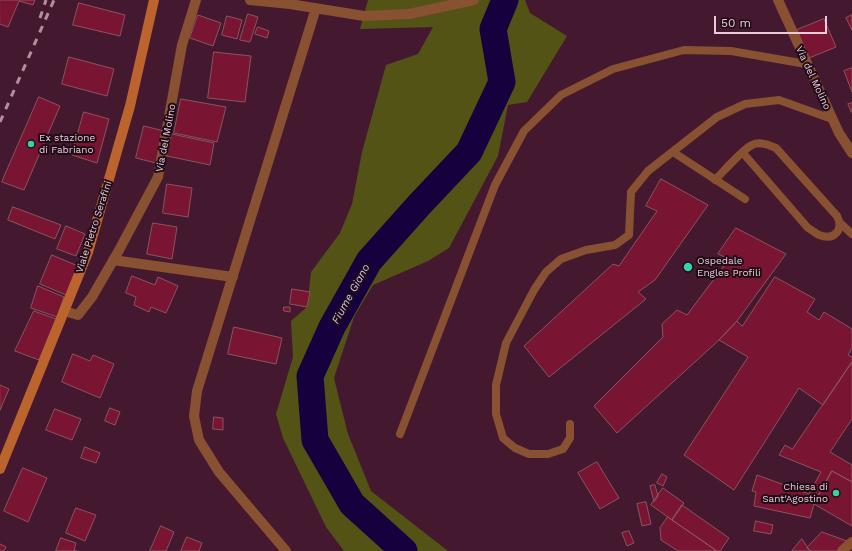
<!DOCTYPE html>
<html>
<head>
<meta charset="utf-8">
<style>
  body { margin:0 }
  #map { position:relative; width:852px; height:551px; overflow:hidden; background:#441930; font-family:"Work Sans",sans-serif }
  canvas { display:block }
  .scale { position:absolute; left:714px; top:16px; width:113px; height:18px; box-sizing:border-box; border:2px solid #e8cbd8; border-top:0; padding-left:5px; font-size:12px; line-height:14px; white-space:nowrap; color:#e8cbd8; -webkit-text-stroke:3px #1f0c16; paint-order:stroke }
</style>
</head>
<body>
<div id="map">
<canvas width="852" height="551"></canvas>
<div class="scale">50 m</div>
</div>
<script>
const c = document.querySelector('canvas').getContext('2d');
c.lineJoin = 'round';
function fill(path, color) {
  c.fillStyle = color;
  c.fill(path, 'evenodd');
}
function trace(path, color, width, dash) {
  c.strokeStyle = color;
  c.lineWidth = width;
  c.lineCap = dash ? 'butt' : 'round';
  c.setLineDash(dash || []);
  c.stroke(path);
}
function write(font, color, halo, rows, align = 'center') {
  c.font = font + ' "Work Sans",sans-serif';
  c.lineWidth = 4;
  c.setLineDash([]);
  c.textBaseline = 'middle';
  c.strokeStyle = halo;
  c.fillStyle = color;
  for (const [text, x, y, turn = 0] of rows) {
    c.save();
    c.translate(x, y);
    c.rotate((+turn || 0) * Math.PI / 180);
    c.textAlign = isNaN(turn) ? turn : align;
    if (halo) c.strokeText(text, 0, 0);
    c.fillText(text, 0, 0);
    c.restore();
  }
}
fill(new Path2D(`
  M368,0h157l5,13 37,23 -40,66 -19,3 -10,51 -49,92 -21,13 -55,24 -19,32 -20,61 14,56 23,57 77,60h-104l-18,-24 -43,-89 -7,-24 17,-57 -2,-36 16,-14 4,-35 29,-39 12,-29 10,-52 24,-87 32,-11 15,-27 -73,2z`), '#535316');
trace(new Path2D(`
  M404,551l-52,-47 -37,-64 -5,-64 22,-49 37,-66 50,-56 50,-53 33,-70 -9,-53 12,-29`), '#16003e', 27);
const building = new Path2D(`
  M0,0h35l-2,5 -14,-4 -11,26 -8,-3z
  M79,3l46,12 -5,21 -47,-11z
  M248,14l10,3 -8,25 -10,-2z
  M198,15l23,8 -8,23 -23,-8z
  M852,15v15l-6,-12z
  M227,16l15,4 -5,19 -15,-4z
  M824,19l12,28 -27,11 -12,-28z
  M258,27l11,4 -2,7 -12,-4z
  M214,52l37,4 -6,46 -37,-4z
  M69,57l45,12 -7,27 -45,-12z
  M852,68v24l-8,-21z
  M39,97l21,9 -36,84 -22,-8z
  M181,99l45,8 -9,35 -43,-9z
  M852,103v9h-1l-3,-8z
  M84,112l25,7 -12,44 -25,-8z
  M144,126l20,5 -8,32 -20,-5z
  M172,134l42,9 -4,22 -43,-9z
  M661,179l47,26 -53,75 -17,12 8,7 -97,78 -25,-31 89,-82 6,2 38,-55 -11,-5z
  M167,184l25,4 -4,29 -25,-4z
  M13,207l48,18 -6,14 -47,-19z
  M153,223l24,4 -5,32 -25,-5z
  M66,226l19,8 -9,22 -19,-7z
  M736,228l50,26 -49,67 -18,19 -102,93 -23,-27 69,-69 -1,-13 15,-14 10,5 42,-56 -11,-5z
  M52,255l26,11 -12,29 -26,-11z
  M132,276l23,9 3,-8 20,9 -12,27 -15,-6 -2,5 -15,-7 2,-8 -10,-4z
  M775,277l40,22 -8,13 12,8 5,-8 28,17v19l-4,7 4,2v5l-29,43 -24,-17 -65,102 -50,-35 64,-98 -29,-17 18,-19 5,5z
  M38,286l26,11 -7,20 -26,-9z
  M292,289l18,3 -3,15 -17,-3z
  M284,307h6v5l-6,-1z
  M34,311l22,8 -17,41 -24,-9z
  M234,327l48,11 -6,26 -48,-10z
  M73,354l17,7 3,-6 21,9 -14,34 -38,-16z
  M852,362v57l-22,33 22,13v17l-20,-11 -18,33 -4,14 -56,-12 2,-14 -4,-1 5,-16 52,19 12,-22 -42,-17 6,-10 7,4z
  M0,385l9,4 -9,21z
  M110,408l10,4 -5,13 -10,-4z
  M55,409l26,10 -9,21 -26,-10z
  M214,417l9,1v12l-10,-1z
  M85,447l15,6 -4,10 -15,-5z
  M597,462l22,36 -19,11 -22,-36z
  M23,468l24,10 -19,44 -24,-11z
  M832,471l20,11v44l-38,-22z
  M662,474l5,3 -4,9 -6,-3z
  M655,485l3,11 -4,6 -4,-16z
  M663,488l21,15 -12,17 -21,-15z
  M646,502l5,22 -9,2 -5,-22z
  M682,505l47,33 -9,13h-3l-45,-31z
  M76,508l20,7 -11,26 -19,-8z
  M668,517l4,3 45,31h-39l-17,-11 -1,-12z
  M756,521l17,4 -2,9 -17,-3z
  M161,526l13,6 -8,19h-16z
  M629,531l5,12 -7,3 -5,-13z
  M822,532l25,9 -10,10h-27l-3,-3z
  M187,537l15,6 -3,8h-18z
  M61,538l15,5 -2,7 3,1h-21z
  M802,539l8,12h-18z
  M0,544l6,3 -2,4h-4z`);
fill(building, '#791533');
trace(building, '#8b545d', 1);
trace(new Path2D(`
  M673,152l72,47
  M715,180c8,-8 28,-31 37,-35 8,-4 17,0 24,3l61,68c7,13 -2,25 -18,19 -4,-2 -7,-5 -11,-7l-65,-75
  M840,223l12,11
  M570,424v14l-7,11 -15,5h-19l-14,-6 -12,-10 -7,-24v-29l10,-42 28,-53 12,-18 15,-13 25,-9 29,-5 14,-10 2,-43 17,-21 69,-54 28,-13 34,-4 53,19
  M400,434l95,-249 29,-54 37,-36 52,-26 71,-19 47,1 75,13`), '#885131', 8);
trace(new Path2D(`
  M250,0l40,4 74,12 45,-2 65,-14
  M778,0l61,133 13,20
  M113,260l120,17
  M64,311l14,4 14,-18 26,-45 40,-75 24,-132 14,-45
  M286,551l-67,-79 -20,-32 -5,-24 3,-25 119,-383
  M842,551l10,-9`), '#885131', 10);
trace(new Path2D(`
  M0,469l88,-217 42,-146 24,-106`), '#bc642d', 10);
trace(new Path2D(`
  M40,18l6,-18
  M0,122l54,-122`), '#b18fa0', 3, [7, 7]);
for (const [x, y, r, color] of [
  [31,144,4,"#33d4a8"],
  [688,267,5,"#33d4a8"],
  [836,493,4,"#33d4a8"]
]) {
  const dot = new Path2D();
  dot.arc(x, y, r, 0, 2 * Math.PI);
  c.fillStyle = color;
  c.fill(dot);
  trace(dot, '#1f0c16', 1.5);
}
write('10px', '#e8cbd8', '#1f0c16', [
  ["Via del Molino",813,78,65],
  ["Via del Molino",166,138,-79],
  ["Viale Pietro Serafini",94,227,-72]
]);
write('10px', '#e8cbd8', '#1f0c16', [
  ["Ex stazione",39,138],
  ["di Fabriano",39,150],
  ["Ospedale",697,261],
  ["Engles Profili",697,273],
  ["Chiesa di",828,487,"right"],
  ["Sant'Agostino",828,499,"right"]
], 'left');
write('italic 11px', '#cac5f5', '#1f0c16', [
  ["Fiume Giano",351,294,-61]
]);
</script>
</body>
</html>
